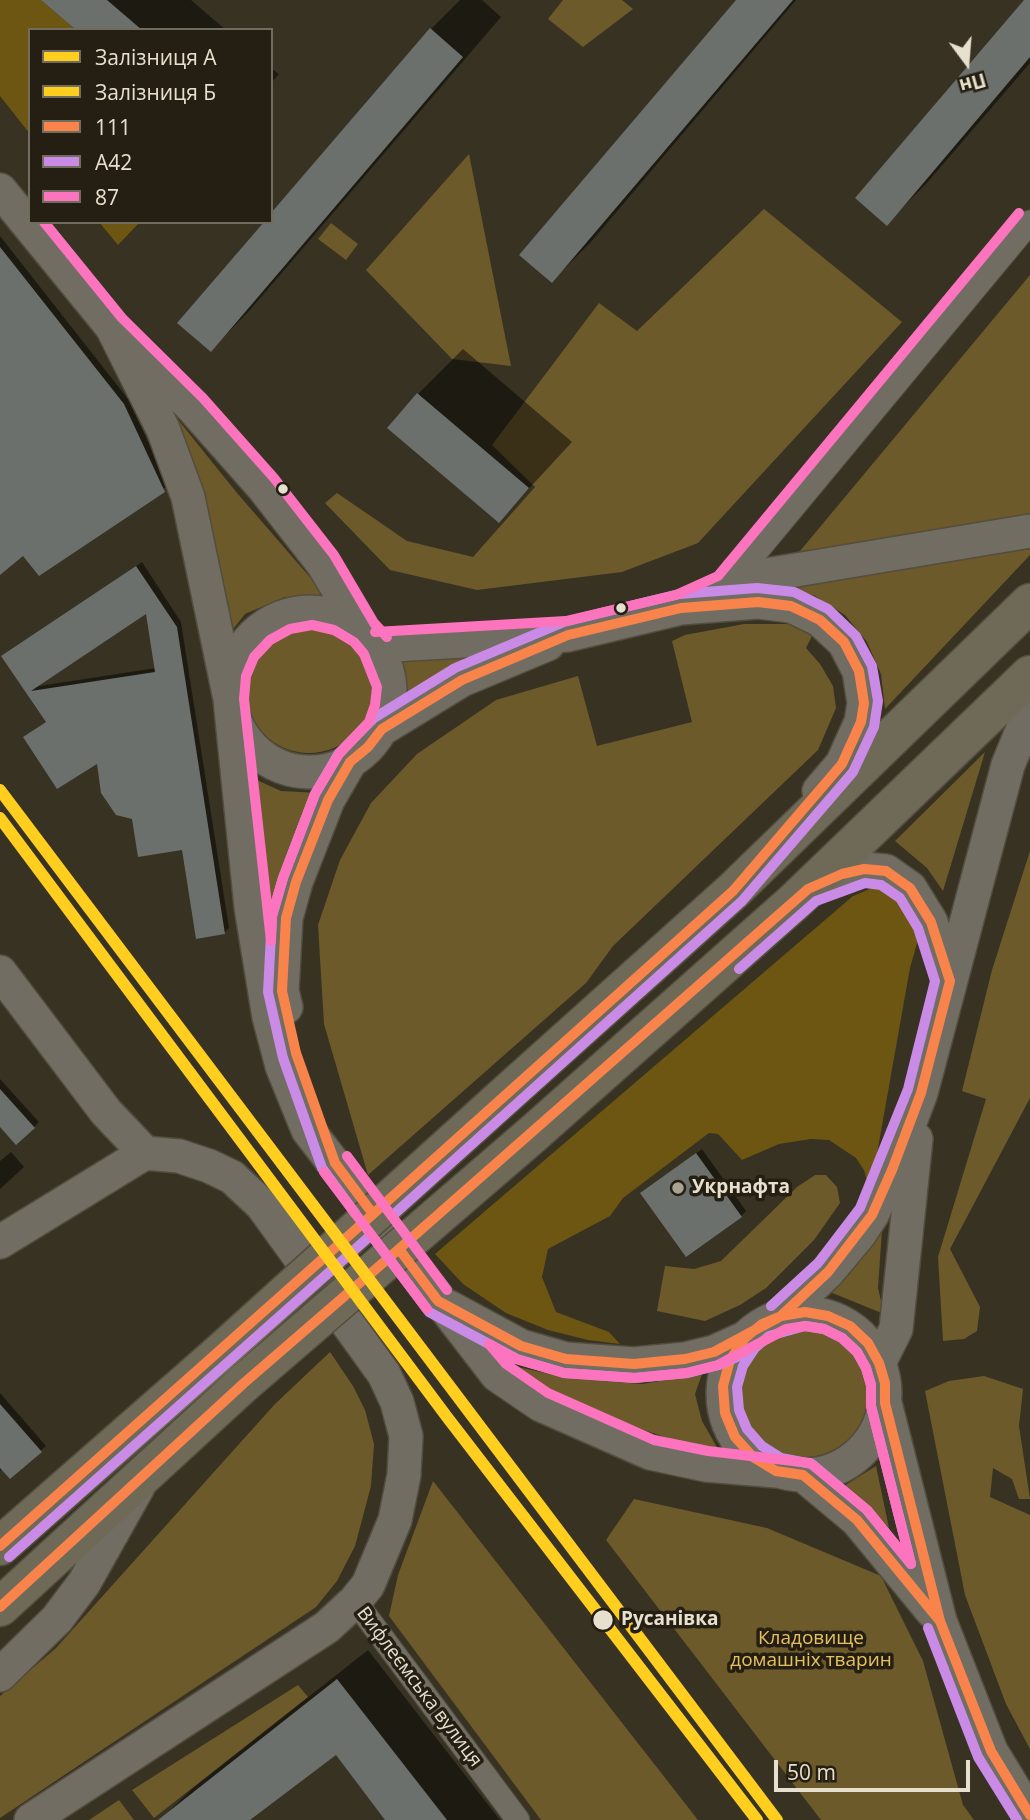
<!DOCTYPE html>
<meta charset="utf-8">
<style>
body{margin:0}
#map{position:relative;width:1030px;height:1820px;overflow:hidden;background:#383222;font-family:"Open Sans",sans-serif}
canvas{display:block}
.legend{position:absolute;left:28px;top:28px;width:245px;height:196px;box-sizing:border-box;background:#241f12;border:2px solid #726c5e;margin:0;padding:9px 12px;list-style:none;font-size:21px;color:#e7e0cf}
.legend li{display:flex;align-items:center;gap:14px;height:35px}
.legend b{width:35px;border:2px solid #726c5e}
.north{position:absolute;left:932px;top:28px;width:70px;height:70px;-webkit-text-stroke:5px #241f12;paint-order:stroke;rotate:164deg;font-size:19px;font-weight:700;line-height:28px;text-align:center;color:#e7e0cf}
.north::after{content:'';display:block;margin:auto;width:24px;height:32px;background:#e7e0cf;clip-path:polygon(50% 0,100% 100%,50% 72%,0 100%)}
.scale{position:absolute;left:774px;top:1760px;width:196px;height:32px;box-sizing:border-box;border:4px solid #e7e0cf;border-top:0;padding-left:9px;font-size:21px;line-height:24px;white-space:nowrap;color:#e7e0cf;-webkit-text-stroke:5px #241f12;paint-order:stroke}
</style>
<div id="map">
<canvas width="1030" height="1820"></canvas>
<ul class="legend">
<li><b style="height:9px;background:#ffce1e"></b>Залізниця A</li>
<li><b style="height:9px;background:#ffce1e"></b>Залізниця Б</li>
<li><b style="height:9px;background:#f8844c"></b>111</li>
<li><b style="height:9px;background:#ca8be6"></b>А42</li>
<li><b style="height:9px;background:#fc73be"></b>87</li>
</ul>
<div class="north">Пн</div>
<div class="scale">50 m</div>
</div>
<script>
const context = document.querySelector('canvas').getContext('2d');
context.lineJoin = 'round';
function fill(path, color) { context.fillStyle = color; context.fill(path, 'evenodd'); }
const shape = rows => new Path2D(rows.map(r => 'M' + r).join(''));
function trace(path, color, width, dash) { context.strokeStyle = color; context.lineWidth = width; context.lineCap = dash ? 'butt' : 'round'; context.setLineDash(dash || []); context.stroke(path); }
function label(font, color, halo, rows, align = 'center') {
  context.font = font + ' "Open Sans",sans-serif'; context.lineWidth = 7; context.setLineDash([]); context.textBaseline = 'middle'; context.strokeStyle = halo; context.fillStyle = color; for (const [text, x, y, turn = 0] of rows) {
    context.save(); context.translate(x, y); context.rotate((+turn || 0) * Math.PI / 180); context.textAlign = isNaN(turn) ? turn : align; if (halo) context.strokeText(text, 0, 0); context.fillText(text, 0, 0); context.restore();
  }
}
fill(shape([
 [563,0,622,0,633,9,583,47,548,19],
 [469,154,511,366,452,359,366,270],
 [764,209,902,322,698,543,622,572,477,590,390,570,325,503,337,493,407,541,473,557,535,487,492,445,599,303,637,331],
 [331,223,358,244,346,260,318,239],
 [1030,275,1030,516,795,557],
 [159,396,237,493,328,598,285,597,245,614,226,638],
 [1030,549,1030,555,885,709,881,674,867,642,845,615,815,596,782,585],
 [744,624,789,624,814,632,806,648,820,664,833,686,836,708,818,750,613,946,586,983,368,1175,324,1024,318,925,340,860,371,803,417,754,496,700,578,676,597,746,692,722,672,641,685,635],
 '246 690a63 63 0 1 1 126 0a63 63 0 1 1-126 0Z',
 [395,650,491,653,407,696,405,669],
 [985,752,943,891,927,868,895,841],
 [248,776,281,791,320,793,291,846,268,926],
 [1030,851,1030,1098,950,1249,980,1307,977,1331,964,1339,943,1341,938,1257,986,1099,962,1091,992,970],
 [815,1175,826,1175,837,1187,840,1203,814,1240,766,1288,740,1305,705,1321,657,1311,665,1266,694,1269,721,1261,797,1187],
 [882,1230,878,1288,884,1314,830,1292,855,1266],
 '740 1393a64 64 0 1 1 128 0a64 64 0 1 1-128 0Z',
 [330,1352,353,1386,365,1410,374,1444,371,1486,355,1546,337,1581,316,1607,0,1818,0,1696,56,1648,275,1404],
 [518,1367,567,1378,642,1384,702,1374,695,1394,702,1421,718,1449,679,1442,603,1416,552,1391],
 [984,1376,1023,1389,1019,1426,1030,1499,1019,1499,1012,1479,993,1468,990,1497,1030,1515,1030,1749,1006,1704,965,1595,925,1391,949,1381],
 [876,1466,889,1528,844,1486],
 [433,1481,698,1820,541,1820,389,1616,398,1575],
 [634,1499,767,1528,881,1576,923,1661,963,1805,974,1820,821,1820,606,1540],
 [298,1685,308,1697,154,1818,132,1790],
 [119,1800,134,1820,89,1820]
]), '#6d5a2b');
fill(shape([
 [0,0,41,0,76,30,30,30,30,134,0,96],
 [99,222,140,222,118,245],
 [877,886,897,889,911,907,918,940,910,968,870,1193,864,1170,856,1158,829,1140,811,1139,779,1144,742,1160,718,1134,709,1133,623,1198,610,1216,548,1249,542,1277,556,1312,609,1332,620,1344,588,1340,548,1330,506,1313,463,1284,435,1254,853,896]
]), '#6d5512');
fill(shape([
 [44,0,191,0,226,30,79,30],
 [460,0,482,0,501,17,250,310,211,350,271,222,271,216,431,29],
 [739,0,796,0,591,242,552,281],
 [1028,0,1030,63,926,184,887,223],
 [271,68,279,74,271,83],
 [0,236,128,399,169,486,24,554,0,572],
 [463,349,572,442,499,521,418,394],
 [142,562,181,622,229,928,224,933,184,848,134,818,98,761,25,737,47,721,4,656],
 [147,611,156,668,33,687],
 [0,1079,39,1122,34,1127,0,1125],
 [702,1149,746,1211,741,1216,648,1189],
 [11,1152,24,1167,0,1189,0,1161],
 [0,1393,46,1446,11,1477,3,1468,0,1471],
 [368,1650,500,1820,388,1820,336,1753,247,1820,161,1819,192,1789]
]), '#0007');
fill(shape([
 [41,0,107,0,142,30,76,30],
 [736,0,793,0,552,283,519,255],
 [1024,0,1030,0,1030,57,887,226,855,198],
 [430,28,463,57,211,352,177,323,264,222,271,222,271,213],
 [0,247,124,404,165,492,39,576,23,556,0,575],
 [417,393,529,488,499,523,387,428],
 [136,566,177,627,225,934,196,939,182,850,138,857,132,819,116,815,101,793,97,764,57,789,23,737,46,722,1,656],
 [146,614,155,672,31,691],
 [0,1089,35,1128,16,1145,0,1127],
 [696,1153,742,1217,686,1257,640,1193],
 [0,1404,42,1452,10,1479,0,1468],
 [337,1679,447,1820,385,1820,336,1755,250,1820,158,1820]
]), '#6b706c');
const street = shape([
 [728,586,1030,222],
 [355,1601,518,1820]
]);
const secondary = shape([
 [0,190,112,327,193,408,263,487,323,564,363,631],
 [112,327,163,429,188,497,230,699,251,907,269,1017,282,1066,308,1130,497,1375,541,1405,650,1453,706,1465,776,1471],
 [704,597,754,577,1030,531],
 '230 692a80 80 0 1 1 160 0a80 80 0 1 1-160 0Z',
 [376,646,568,635,681,608,758,602,791,606,820,620,844,642,859,671,864,703,861,722,842,764,819,791],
 [382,729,462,680,548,644],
 [810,888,842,874,864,869,886,871,910,888,931,922,950,981],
 [0,972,106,1112,145,1153,179,1156,209,1166,232,1177,262,1205,384,1374,397,1402,406,1436,404,1475,395,1520,368,1585,355,1601,327,1627,31,1820],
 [286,1007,282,991,286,918,296,882,328,800,350,762],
 [0,1242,145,1153],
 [449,1307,521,1346,566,1359,634,1364,685,1359,714,1352,745,1338],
 '723 1394a81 81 0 1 1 162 0a81 81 0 1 1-162 0Z',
 [781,1316,828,1272,859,1235,872,1215,892,1170,921,1093,1008,765,1030,711],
 [879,1363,896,1329,916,1139],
 [885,1403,940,1621,991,1751,1030,1815],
 [803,1475,857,1520,932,1611],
 [0,1675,57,1619,84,1583,138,1487]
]);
const highway = shape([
 [501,1099,733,891,1030,603],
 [534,1133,794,902,1030,675],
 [0,1546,218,1355],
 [0,1607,244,1383]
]);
trace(street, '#534d3f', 25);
trace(secondary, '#534d3f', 36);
trace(highway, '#534d3f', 41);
trace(street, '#726d62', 23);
trace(secondary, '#726d62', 33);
trace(highway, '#6f6958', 38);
const highwayBridge = shape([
 [218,1355,501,1099],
 [244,1383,534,1133]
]);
trace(highwayBridge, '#534d3f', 41, []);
trace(highwayBridge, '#6f6958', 38);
trace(shape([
 [758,602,791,606,820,620,844,642,859,671,864,703,861,722,842,764,733,891,373,1214,335,1163,296,1053,282,991,286,918,296,882,328,800,350,762,368,747,382,729,462,680,568,635,681,608,758,602],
 [864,869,886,871,910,888,931,922,950,981,921,1093,892,1170,872,1215,828,1272,781,1316,714,1352,685,1359,634,1364,566,1359,521,1346,438,1301,399,1249,808,889,842,874,864,869],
 [805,1312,828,1316,850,1326,868,1343,879,1363,885,1383,885,1403,940,1621,857,1520,803,1475,776,1471,753,1457,735,1437,725,1413,723,1386,730,1360,745,1338,762,1324,781,1316,805,1312],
 [0,1546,373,1214],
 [0,1607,244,1383,399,1249],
 [940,1621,991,1751],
 [940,1621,991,1751],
 [991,1751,1030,1815,1021,1801,991,1751]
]), '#f8844c', 10);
trace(shape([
 [739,969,816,901,865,883,881,885,900,898,918,928,935,981,908,1089,860,1208,818,1263,771,1306],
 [355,1213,322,1168,283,1058,268,992,272,916,283,878,315,794,339,753,374,718,455,668,564,622,679,594,757,588,794,592,828,609,856,636,872,666,878,701,874,727,853,772,742,901,392,1216],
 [805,1326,824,1329,842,1338,857,1352,866,1368,871,1385,871,1406,911,1564,867,1510,812,1464,781,1458,762,1446,747,1429,739,1410,737,1387,743,1366,755,1348,769,1336,805,1326],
 [9,1557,371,1235,429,1312,517,1359,564,1373,634,1378,688,1373,719,1365,751,1351],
 [928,1628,978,1757,1017,1820]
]), '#ca8be6', 10);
trace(shape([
 [44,222,122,318,203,398,274,478,334,555,374,623,387,637],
 [312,625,334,630,354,642,364,654,377,687,375,705,369,722,339,754,315,794,283,878,272,916,271,941,244,699,246,676,254,657,270,640,290,629,312,625],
 [375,632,566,621,676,595,718,576,1019,213],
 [347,1156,447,1290],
 [324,1172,427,1309],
 [805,1326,824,1329,842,1338,857,1352,866,1368,871,1385,871,1406,911,1564,867,1510,810,1463,708,1451,654,1440,548,1393,506,1364,489,1344,516,1359,564,1373,635,1378,686,1373,718,1365,786,1329,805,1326]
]), '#fc73be', 10);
trace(shape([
 [0,790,777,1820]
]), '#ffce1e', 12);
trace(shape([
 [0,818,447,1417,757,1820]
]), '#ffce1e', 12);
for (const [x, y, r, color] of [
 [283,489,6,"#e7e0cf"],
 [621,608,6,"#e7e0cf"],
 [678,1188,7,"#aaa392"],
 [603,1620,11,"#e7e0cf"]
]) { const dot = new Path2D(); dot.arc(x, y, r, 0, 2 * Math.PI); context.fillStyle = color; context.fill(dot); trace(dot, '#241f12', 2.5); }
label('bold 19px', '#e7e0cf', '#241f12', [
 ["Укрнафта",692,1188]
], 'left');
label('bold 19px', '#e7e0cf', '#241f12', [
 ["Русанівка",621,1620]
], 'left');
label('19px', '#e7c160', '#241f12', [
 ["Кладовище",811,1639],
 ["домашніх тварин",811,1661]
]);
label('19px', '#e7e0cf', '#241f12', [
 ["Вифлеємська вулиця",419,1687,53]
]);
</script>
